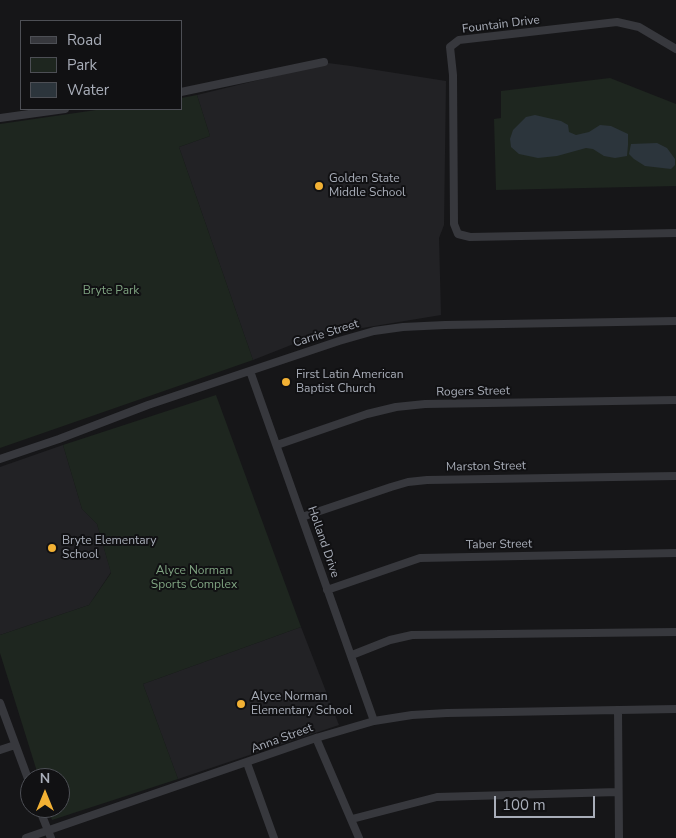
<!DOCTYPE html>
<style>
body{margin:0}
#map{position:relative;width:676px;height:838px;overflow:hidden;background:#161618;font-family:"Nunito Sans",sans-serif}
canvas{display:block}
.legend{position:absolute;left:20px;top:20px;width:162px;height:90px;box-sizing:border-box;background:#111113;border:1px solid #4d4f55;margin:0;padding:6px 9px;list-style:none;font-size:15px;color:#a8adb8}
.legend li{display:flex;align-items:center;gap:10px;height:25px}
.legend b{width:25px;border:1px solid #4d4f55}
.north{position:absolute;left:20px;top:768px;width:50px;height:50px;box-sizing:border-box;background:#111113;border:1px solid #4d4f55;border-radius:50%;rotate:0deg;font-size:14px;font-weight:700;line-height:20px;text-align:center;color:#a8adb8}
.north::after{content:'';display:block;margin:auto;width:18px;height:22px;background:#f2b134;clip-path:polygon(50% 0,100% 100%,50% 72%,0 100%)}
.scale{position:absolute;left:494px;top:796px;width:101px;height:22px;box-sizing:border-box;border:2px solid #a8adb8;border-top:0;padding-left:6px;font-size:15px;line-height:18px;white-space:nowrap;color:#a8adb8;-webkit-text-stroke:4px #111113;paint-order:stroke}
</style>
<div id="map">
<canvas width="676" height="838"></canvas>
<ul class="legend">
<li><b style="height:6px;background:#37383d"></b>Road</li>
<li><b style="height:14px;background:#1e261f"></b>Park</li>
<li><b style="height:14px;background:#2c353c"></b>Water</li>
</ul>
<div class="north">N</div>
<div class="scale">100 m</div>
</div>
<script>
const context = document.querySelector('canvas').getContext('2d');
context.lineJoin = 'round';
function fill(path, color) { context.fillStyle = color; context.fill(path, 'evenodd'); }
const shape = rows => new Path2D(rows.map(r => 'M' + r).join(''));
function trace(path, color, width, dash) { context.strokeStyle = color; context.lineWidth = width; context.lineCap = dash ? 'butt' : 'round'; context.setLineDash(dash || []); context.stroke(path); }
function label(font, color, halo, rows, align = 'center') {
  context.font = font + ' "Nunito Sans",sans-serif'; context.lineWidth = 4; context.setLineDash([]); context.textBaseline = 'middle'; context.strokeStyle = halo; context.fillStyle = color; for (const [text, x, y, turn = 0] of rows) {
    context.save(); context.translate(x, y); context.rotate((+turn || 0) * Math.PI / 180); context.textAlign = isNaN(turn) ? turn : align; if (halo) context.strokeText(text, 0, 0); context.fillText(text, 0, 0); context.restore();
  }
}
fill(shape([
 [328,63,351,66,446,81,444,225,439,238,441,315,314,336,253,360,179,147,210,136,197,95],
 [63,445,82,509,97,524,111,572,89,605,0,635,0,467],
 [301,627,339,725,178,779,143,684]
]), '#222225');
fill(shape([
 [610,78,676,104,676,186,496,190,494,119,501,118,501,91],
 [197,95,210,136,179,147,253,360,0,448,0,124,103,109,181,109,181,98],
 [216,395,301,627,143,684,178,779,52,820,48,808,60,808,60,778,39,778,0,653,0,635,89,605,111,573,97,524,82,509,63,445]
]), '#1e261f');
fill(shape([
 [535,115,561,121,568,125,569,132,576,135,589,132,600,125,611,126,628,134,628,145,627,156,615,158,604,156,593,149,586,148,557,156,538,158,519,154,511,147,510,139,513,130,526,117],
 [657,143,667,148,675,159,675,165,671,169,645,166,634,159,629,154,631,144]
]), '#2c353c');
trace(shape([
 [676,49,639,27,617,22,459,40,450,47,453,75,454,224,458,234,470,237,676,233],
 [181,92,324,62],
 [0,118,65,109],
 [250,371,374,721],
 [277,445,367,414,396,407,425,404,676,400],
 [0,459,59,439,148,405,339,341,374,331,403,327,445,325,676,321],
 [302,517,391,487,408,482,427,480,676,476],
 [327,590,420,558,676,553],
 [352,655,390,640,412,635,676,632],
 [0,703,30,784],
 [618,710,619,838],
 [316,738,359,838],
 [0,750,15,745],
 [247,763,274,838],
 [39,808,51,838],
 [352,819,437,797,618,792],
 [26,838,316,738,374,721,412,715,447,713,676,709]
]), '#37383d', 8);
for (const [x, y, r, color] of [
 [319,186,5,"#f2b134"],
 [286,382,5,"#f2b134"],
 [52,548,5,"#f2b134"],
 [241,704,5,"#f2b134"]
]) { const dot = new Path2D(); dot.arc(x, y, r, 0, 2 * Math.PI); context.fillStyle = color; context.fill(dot); trace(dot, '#111113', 2); }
label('12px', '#a8adb8', '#111113', [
 ["Fountain Drive",501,25,-7],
 ["Carrie Street",326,334,-17],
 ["Rogers Street",473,392,-1],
 ["Marston Street",486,467,-1],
 ["Holland Drive",323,542,71],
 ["Taber Street",499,545,-1],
 ["Anna Street",282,739,-20]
]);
label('12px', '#a8adb8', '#111113', [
 ["Golden State",329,179],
 ["Middle School",329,193],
 ["First Latin American",296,375],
 ["Baptist Church",296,389],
 ["Bryte Elementary",62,541],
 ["School",62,555],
 ["Alyce Norman",251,697],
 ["Elementary School",251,711]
], 'left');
label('12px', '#7fa381', '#111113', [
 ["Bryte Park",111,291],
 ["Alyce Norman",194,571],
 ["Sports Complex",194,585]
]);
</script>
